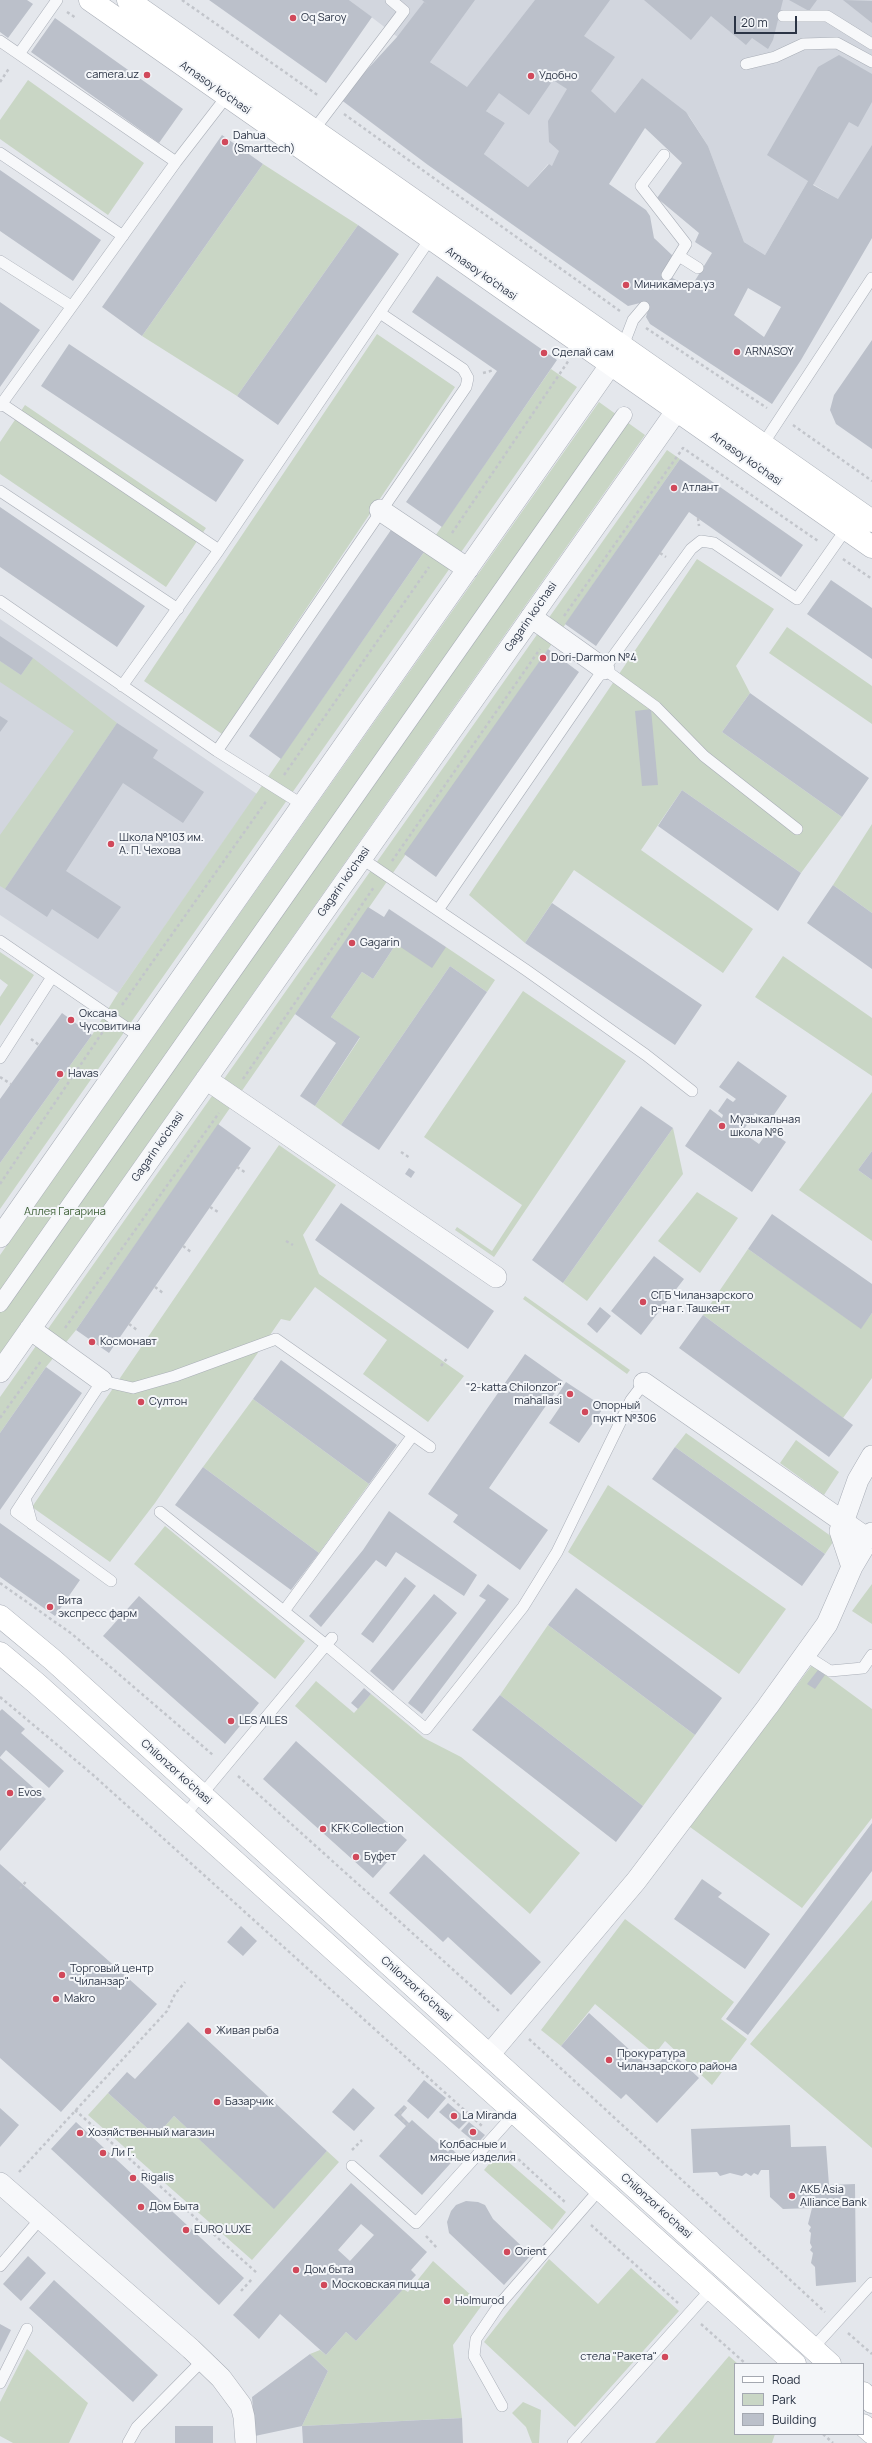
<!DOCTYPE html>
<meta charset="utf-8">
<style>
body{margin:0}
#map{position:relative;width:872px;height:2443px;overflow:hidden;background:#e4e7ec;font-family:Manrope,sans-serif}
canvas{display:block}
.legend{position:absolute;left:734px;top:2363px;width:130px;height:72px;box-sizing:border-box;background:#f4f6f9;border:1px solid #a4a8b1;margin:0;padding:5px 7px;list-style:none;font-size:12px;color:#2b3445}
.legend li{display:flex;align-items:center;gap:8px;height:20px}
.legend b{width:20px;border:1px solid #a4a8b1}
.scale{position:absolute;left:734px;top:16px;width:63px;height:18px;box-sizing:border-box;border:2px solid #2b3445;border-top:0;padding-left:5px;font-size:12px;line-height:14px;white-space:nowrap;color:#2b3445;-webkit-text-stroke:3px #f4f6f9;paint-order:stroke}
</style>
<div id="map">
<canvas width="872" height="2443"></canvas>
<ul class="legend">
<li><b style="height:5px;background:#fff"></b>Road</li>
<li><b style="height:11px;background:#c9d6c5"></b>Park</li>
<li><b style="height:11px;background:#bbc0ca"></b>Building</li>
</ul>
<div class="scale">20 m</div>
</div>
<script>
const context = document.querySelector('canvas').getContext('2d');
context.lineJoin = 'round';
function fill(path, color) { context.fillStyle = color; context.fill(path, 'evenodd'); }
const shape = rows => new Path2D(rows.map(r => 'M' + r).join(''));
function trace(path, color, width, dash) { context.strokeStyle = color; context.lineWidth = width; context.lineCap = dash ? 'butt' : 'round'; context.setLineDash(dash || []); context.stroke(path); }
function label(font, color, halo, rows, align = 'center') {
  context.font = font + ' Manrope,sans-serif'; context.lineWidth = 4; context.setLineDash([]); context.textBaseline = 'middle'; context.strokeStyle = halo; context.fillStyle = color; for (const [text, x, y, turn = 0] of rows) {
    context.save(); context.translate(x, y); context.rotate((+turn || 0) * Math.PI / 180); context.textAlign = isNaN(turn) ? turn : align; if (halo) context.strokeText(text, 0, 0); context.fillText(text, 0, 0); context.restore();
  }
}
fill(shape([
 [349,0,872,0,872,220,808,181,765,255,744,242,708,146,689,116,642,78,615,113,561,171,548,164,528,187,484,154,505,123,475,104,437,67],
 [0,619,257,794,118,993,0,915]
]), '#d2d6de');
fill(shape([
 [28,80,144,163,108,215,0,139,0,120],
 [263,164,358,225,237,396,142,336],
 [377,334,455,387,222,734,144,681],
 [551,369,577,387,0,1209,0,1163,92,1035,118,993],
 [599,402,645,435,0,1354,0,1255],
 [25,405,206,528,166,587,0,474,0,442],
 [667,450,680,459,76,1330,46,1367,0,1433,0,1397],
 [697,559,774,609,736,666,750,693,722,732,842,817,801,873,682,790,641,850,753,929,723,973,574,870,525,943,469,895],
 [787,627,872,686,872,724,769,653],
 [33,658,117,723,5,889,0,886,0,835,74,731,0,682,0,661,21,675],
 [872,824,872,913,833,885],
 [396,944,446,947,495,980,487,992,450,966,341,1125,315,1106,360,1038,331,1017,362,972,373,979],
 [0,952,34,975,0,1026,0,997,8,985,0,979],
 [783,956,872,1018,872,1076,755,997],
 [523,991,626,1061,494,1257,455,1230,457,1227,492,1251,522,1205,424,1137],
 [872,1092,872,1151,858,1170,872,1180,872,1241,799,1190],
 [673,1128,683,1174,587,1301,563,1283],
 [279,1145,336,1185,303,1235,319,1274,464,1376,428,1422,363,1374,387,1340,315,1287,290,1321,281,1319,155,1503,110,1562,32,1507],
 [697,1192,738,1218,700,1273,658,1241],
 [748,1249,861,1328,872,1313,872,1378,843,1418,703,1315],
 [525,1296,630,1370,627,1374,523,1299],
 [253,1399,369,1484,319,1553,203,1467],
 [686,1433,835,1539,825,1554,675,1447],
 [796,1440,839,1472,824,1495,780,1463],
 [608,1485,786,1609,739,1674,568,1552],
 [165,1526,305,1641,275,1679,134,1564],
 [872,1584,872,1624,852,1611],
 [548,1625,695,1735,643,1806,500,1695],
 [812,1665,872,1709,872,1818,802,1908,690,1827],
 [316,1681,354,1713,371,1694,424,1738,461,1757,580,1853,530,1914,295,1706],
 [872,1900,872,2148,750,2044],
 [625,1919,734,2002,721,2019,747,2039,712,2085,665,2041,655,2054,595,2004,561,2046,541,2030],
 [108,2093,156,2136,174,2116,274,2208,327,2151,339,2162,252,2260,88,2115],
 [498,2153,566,2212,552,2230,484,2170],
 [549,2259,598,2304,631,2268,679,2311,575,2427,484,2342],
 [433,2261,482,2305,453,2345,462,2418,302,2426,328,2371,310,2354,320,2350,326,2355,346,2332,356,2341,403,2289,408,2292],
 [27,2349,88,2403,69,2443,13,2443,0,2436,0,2402],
 [729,2356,738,2364,735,2364,735,2434,775,2434,772,2443,655,2443],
 [523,2402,541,2410,539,2443,532,2443,526,2427,512,2413]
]), '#c9d6c5');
fill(shape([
 [0,0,27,0,33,4,8,38,0,32],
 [209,0,349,0,372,17,326,83],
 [422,0,475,0,430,62,467,87,535,0,610,0,584,36,615,57,591,91,615,113,642,78,686,112,708,146,744,242,765,255,808,181,767,155,818,67,839,55,872,74,872,102,858,127,849,122,813,185,838,199,872,145,872,238,801,360,772,404,650,324,646,317,648,310,640,303,628,306,428,165,340,99,397,37,424,2,428,5],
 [553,80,567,89,548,121,549,142,559,151,552,166,549,164,528,187,484,154,505,123,486,111,499,93,529,115],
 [645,128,682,163,657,198,699,233,695,242,712,253,691,287,662,273,673,256,654,238,650,216,646,210,609,184],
 [748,288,781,307,764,337,734,315],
 [644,0,783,0,773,40,768,49,752,38,746,45,711,16,691,40],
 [789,0,817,0,809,11],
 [843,0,872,1,872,23],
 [55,18,183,109,159,143,31,52],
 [222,135,263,164,142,336,102,307],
 [0,170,101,240,73,281,0,231],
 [358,225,399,254,278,425,237,396],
 [437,276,557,360,442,527,406,502,497,371,412,312],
 [0,302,40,330,0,387],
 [872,340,872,449,836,424,830,410,834,395],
 [69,344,244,460,216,502,41,386],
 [680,459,803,545,781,577,689,512,596,646,565,624],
 [0,507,145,606,117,647,0,567],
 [391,530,424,552,281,759,249,736],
 [831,580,872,608,872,659,807,614],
 [0,636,33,658,21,675,0,661],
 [548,649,579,672,436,877,404,854],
 [750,693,869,778,842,817,722,732],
 [651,709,658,785,642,786,635,711],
 [0,716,8,721,0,732],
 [117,723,158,750,153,758,204,792,183,823,123,783,66,871,121,907,98,939,52,909,47,917,5,889],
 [682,790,801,873,778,911,658,826],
 [833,885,872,913,872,969,807,923],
 [552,903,702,1005,675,1045,525,943],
 [368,907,384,917,389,909,446,947,432,968,396,944,373,979,362,972,331,1017,360,1037,315,1106,300,1096,336,1043,295,1014],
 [450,966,487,992,379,1150,341,1125],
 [62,1013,92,1035,0,1163,0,1099],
 [738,1061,787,1096,769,1122,755,1113,742,1132,759,1144,769,1130,786,1142,752,1192,685,1146,710,1109,722,1118,723,1115,718,1111,727,1098,733,1102,736,1099,719,1087],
 [641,1106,673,1128,563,1283,532,1260],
 [218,1124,251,1148,109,1353,76,1330],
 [872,1151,872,1180,858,1170],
 [409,1168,415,1172,411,1178,405,1174],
 [341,1203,494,1311,468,1349,315,1240],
 [772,1214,872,1284,872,1313,861,1329,748,1249],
 [654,1256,684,1279,641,1335,611,1311],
 [600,1307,611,1316,597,1333,587,1324],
 [703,1315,853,1425,829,1457,679,1348],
 [525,1354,563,1381,489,1488,548,1530,520,1570,453,1522,458,1515,428,1494],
 [281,1360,397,1445,369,1484,253,1399],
 [46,1367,82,1393,0,1510,0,1433],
 [566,1382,604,1407,579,1443,549,1423,562,1404,555,1399],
 [675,1447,825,1554,802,1586,652,1479],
 [203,1467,319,1553,291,1590,175,1505],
 [389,1511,477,1575,464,1596,396,1552,386,1567,376,1560,321,1627,309,1616,363,1550],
 [0,1523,80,1580,55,1616,0,1577],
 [405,1577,416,1586,373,1643,361,1634],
 [488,1584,509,1599,422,1714,408,1703,486,1600,479,1596],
 [576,1588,722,1698,695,1735,548,1625],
 [434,1594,457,1613,393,1691,370,1671],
 [139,1596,259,1703,225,1744,103,1636],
 [818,1670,825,1675,815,1689,807,1684],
 [364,1688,371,1694,358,1709,351,1703],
 [500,1695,643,1806,616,1842,472,1730],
 [2,1709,25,1729,21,1733,64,1771,49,1788,6,1750,0,1757,0,1711],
 [296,1741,407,1840,373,1878,263,1779],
 [0,1758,46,1799,0,1851],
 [872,1823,872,1871,748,2035,726,2019],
 [424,1854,541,1962,511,1995,448,1937,443,1942,389,1893],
 [0,1864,157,2004,61,2112,0,2058],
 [702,1879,722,1893,718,1897,770,1934,745,1969,674,1919],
 [241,1926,257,1941,243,1956,227,1942],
 [589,2013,652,2070,670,2051,699,2078,657,2123,626,2094,621,2099,561,2046],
 [188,2022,327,2151,274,2209,174,2116,156,2136,108,2093,127,2072,135,2079],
 [424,2080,446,2098,428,2119,407,2101],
 [353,2088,375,2108,354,2131,332,2112],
 [448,2103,468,2120,459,2129,439,2112],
 [404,2105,407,2108,401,2115,409,2123,412,2120,448,2152,451,2148,458,2155,422,2195,379,2156,406,2126,394,2115],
 [0,2108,19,2125,0,2147],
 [76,2122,244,2278,219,2305,51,2149],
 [469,2122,485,2135,477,2144,461,2131],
 [790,2125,791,2147,826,2146,829,2185,855,2184,856,2282,816,2286,815,2267,811,2263,813,2253,810,2250,812,2247,810,2243,811,2233,809,2231,811,2227,808,2224,812,2208,783,2209,770,2197,769,2170,761,2170,758,2175,754,2173,751,2176,746,2173,742,2176,730,2173,720,2176,717,2172,693,2173,691,2129],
 [351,2183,427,2252,411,2270,416,2275,356,2341,346,2332,326,2355,280,2314,259,2339,233,2315],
 [361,2224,374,2235,350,2261,338,2250],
 [466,2201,478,2202,485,2205,493,2219,531,2255,504,2285,449,2233,447,2222,451,2211,456,2205],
 [28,2256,46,2273,21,2301,3,2284],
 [54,2280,158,2375,133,2402,29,2308],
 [0,2324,11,2330,0,2352],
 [310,2354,328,2371,302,2426,462,2418,463,2443,303,2443,302,2426,255,2436,252,2397],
 [175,2426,213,2426,213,2443,175,2443]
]), '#bbc0ca');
const service = shape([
 [783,16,827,16,872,44],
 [0,41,176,162],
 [19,54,57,0],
 [746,64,775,57,803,44,837,43,872,62],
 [313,131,404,11,391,0],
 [0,153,123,236],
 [664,155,641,186,686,244,667,275],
 [679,256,698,268],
 [0,261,71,306],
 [623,346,633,320,644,307],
 [2,404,219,550],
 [0,406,176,162,227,96],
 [763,444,872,278],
 [0,491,178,609],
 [0,601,217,751,303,805],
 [604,669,656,707,704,756,797,829],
 [122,686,219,550,432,236],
 [217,751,466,387,468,378,463,369,380,313],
 [361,858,526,970,646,1055,692,1091],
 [438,910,596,680,691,549,701,541,714,543,797,599,846,529],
 [0,941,140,1037],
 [0,1058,52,977],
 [25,1498,32,1524],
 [160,1512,326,1645,332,1638],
 [111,1581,16,1512,102,1381,133,1388,175,1376,276,1339,430,1447],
 [284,1611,413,1435],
 [805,1655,830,1671,863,1668,872,1655],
 [184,1816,326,1645,426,1729,523,1607,557,1552,631,1400,644,1383],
 [352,2166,416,2223,515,2113],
 [0,2266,41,2218],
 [813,2348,872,2283],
 [0,2383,27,2329],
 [502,2406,474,2356,476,2339,499,2305,600,2189],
 [128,2443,137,2427,203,2360],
 [573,2443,711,2289]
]);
const pedestrian = shape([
 [0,1304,624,415]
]);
const minor = shape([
 [380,510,468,569],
 [531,617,604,669],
 [206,1079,496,1277],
 [0,1237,611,364],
 [30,1329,102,1381],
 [0,1372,677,410],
 [644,1383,868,1539],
 [852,1567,840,1531,858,1480,872,1456],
 [489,2055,636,1881,768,1706,827,1624,852,1567,872,1533],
 [0,2183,191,2349,221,2378,241,2405,244,2417,246,2443]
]);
const secondary = shape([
 [90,0,872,547],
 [128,0,872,521],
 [0,1616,53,1660,830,2364],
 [0,1653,36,1683,795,2364],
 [863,2393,872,2402],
 [863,2425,872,2433]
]);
trace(service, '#a9aeb7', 12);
trace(pedestrian, '#a9aeb7', 17);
trace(minor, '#a9aeb7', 22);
trace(secondary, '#a9aeb7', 23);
trace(shape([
 [182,0,319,96],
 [67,12,76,18],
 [0,82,10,67],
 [344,114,620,311],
 [646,328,767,408],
 [483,373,494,370],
 [793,425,872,481],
 [698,518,699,526],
 [452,533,569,360],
 [660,553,666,557],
 [843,559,872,579],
 [564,616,683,448,818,541],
 [284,775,429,567],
 [392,861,540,649],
 [122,1005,267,800],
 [31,1039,39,1045],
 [0,1077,11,1084],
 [243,1079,374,887],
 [401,1152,410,1158],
 [237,1167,246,1173],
 [0,1184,104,1030],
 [210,1207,218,1212],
 [286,1241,293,1245],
 [183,1246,191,1252],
 [155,1287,163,1293],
 [129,1324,137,1330],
 [65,1328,219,1113],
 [441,1366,448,1357],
 [0,1418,41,1361],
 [0,1583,72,1634,213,1755],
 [0,1697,92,1774,482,2126],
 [238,1776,499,2011],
 [20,1889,27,1880],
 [529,2039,825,2312],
 [406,2107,398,2115,408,2125],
 [75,2110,257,2273],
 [505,2147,566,2203],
 [352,2150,362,2140],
 [19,2172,167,2011,175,1994,185,1982],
 [591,2225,678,2303],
 [426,2236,437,2248],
 [241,2291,252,2279],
 [701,2324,746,2364],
 [848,2333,872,2354],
 [823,2434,833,2443]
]), '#c2c5cb', 2.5, [3, 3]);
trace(service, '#f7f8fa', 11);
trace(pedestrian, '#f7f8fa', 16);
trace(minor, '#f7f8fa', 21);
trace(secondary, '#fff', 22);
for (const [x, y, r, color] of [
 [293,18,4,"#d1495b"],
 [147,75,4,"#d1495b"],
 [531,76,4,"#d1495b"],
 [225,142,4,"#d1495b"],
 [626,285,4,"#d1495b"],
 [737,352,4,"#d1495b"],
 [544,353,4,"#d1495b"],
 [674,488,4,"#d1495b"],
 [543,658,4,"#d1495b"],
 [111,844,4,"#d1495b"],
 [352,943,4,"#d1495b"],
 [71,1020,4,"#d1495b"],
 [60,1074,4,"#d1495b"],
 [722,1126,4,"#d1495b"],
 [643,1302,4,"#d1495b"],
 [92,1342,4,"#d1495b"],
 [570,1394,4,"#d1495b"],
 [141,1402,4,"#d1495b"],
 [585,1412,4,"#d1495b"],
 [50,1607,4,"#d1495b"],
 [231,1721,4,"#d1495b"],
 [10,1793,4,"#d1495b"],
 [323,1829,4,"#d1495b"],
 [356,1857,4,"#d1495b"],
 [62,1975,4,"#d1495b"],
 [56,1999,4,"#d1495b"],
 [208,2031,4,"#d1495b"],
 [609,2060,4,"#d1495b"],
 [217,2102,4,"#d1495b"],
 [454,2116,4,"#d1495b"],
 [473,2132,4,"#d1495b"],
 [80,2133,4,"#d1495b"],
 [103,2153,4,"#d1495b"],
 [133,2178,4,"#d1495b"],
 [792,2196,4,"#d1495b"],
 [141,2207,4,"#d1495b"],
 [186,2230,4,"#d1495b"],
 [507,2252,4,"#d1495b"],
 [296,2270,4,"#d1495b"],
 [324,2285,4,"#d1495b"],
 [447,2301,4,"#d1495b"],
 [665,2357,4,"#d1495b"]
]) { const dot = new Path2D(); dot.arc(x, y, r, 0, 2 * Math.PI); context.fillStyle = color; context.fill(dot); trace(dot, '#f4f6f9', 1.5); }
label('11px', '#2b3445', '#f4f6f9', [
 ["Oq Saroy",301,18],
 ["camera.uz",139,75,"right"],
 ["Удобно",539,76],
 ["Dahua",233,136],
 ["(Smarttech)",233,149],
 ["Миникамера.уз",634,285],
 ["ARNASOY",745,352],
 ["Сделай сам",552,353],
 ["Атлант",682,488],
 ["Dori-Darmon №4",551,658],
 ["Школа №103 им.",119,838],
 ["А. П. Чехова",119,851],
 ["Gagarin",360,943],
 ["Оксана",79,1014],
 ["Чусовитина",79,1027],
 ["Havas",68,1074],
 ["Mузыкальная",730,1120],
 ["школа №6",730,1133],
 ["СГБ Чиланзарского",651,1296],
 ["р-на г. Ташкент",651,1309],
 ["Космонавт",100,1342],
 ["\"2-katta Chilonzor\"",562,1388,"right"],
 ["mahallasi",562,1401,"right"],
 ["Султон",149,1402],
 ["Опорный",593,1406],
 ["пункт №306",593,1419],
 ["Вита",58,1601],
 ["экспресс фарм",58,1614],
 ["LES AILES",239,1721],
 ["Evos",18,1793],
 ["KFK Collection",331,1829],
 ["Буфет",364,1857],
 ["Торговый центр",70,1969],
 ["\"Чиланзар\"",70,1982],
 ["Makro",64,1999],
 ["Живая рыба",216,2031],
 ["Прокуратура",617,2054],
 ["Чиланзарского района",617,2067],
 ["Базарчик",225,2102],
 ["La Miranda",462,2116],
 ["Хозяйственный магазин",88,2133],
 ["Колбасные и",473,2145,"center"],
 ["мясные изделия",473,2158,"center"],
 ["Ли Г.",111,2153],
 ["Rigalis",141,2178],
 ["АКБ Asia",800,2190],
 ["Alliance Bank",800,2203],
 ["Дом Быта",149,2207],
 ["EURO LUXE",194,2230],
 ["Orient",515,2252],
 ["Дом быта",304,2270],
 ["Московская пицца",332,2285],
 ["Holmurod",455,2301],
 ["стела \"Ракета\"",657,2357,"right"]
], 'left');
label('11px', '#2b3445', '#f4f6f9', [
 ["Arnasoy ko'chasi",215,88,35],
 ["Arnasoy ko'chasi",481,274,35],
 ["Arnasoy ko'chasi",746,459,35],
 ["Gagarin ko'chasi",531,617,-55],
 ["Gagarin ko'chasi",344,882,-55],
 ["Gagarin ko'chasi",158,1147,-55],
 ["Chilonzor ko'chasi",176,1772,42],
 ["Chilonzor ko'chasi",416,1989,42],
 ["Chilonzor ko'chasi",656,2206,42]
]);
label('11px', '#3f6138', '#f4f6f9', [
 ["Аллея Гагарина",65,1212]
]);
</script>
